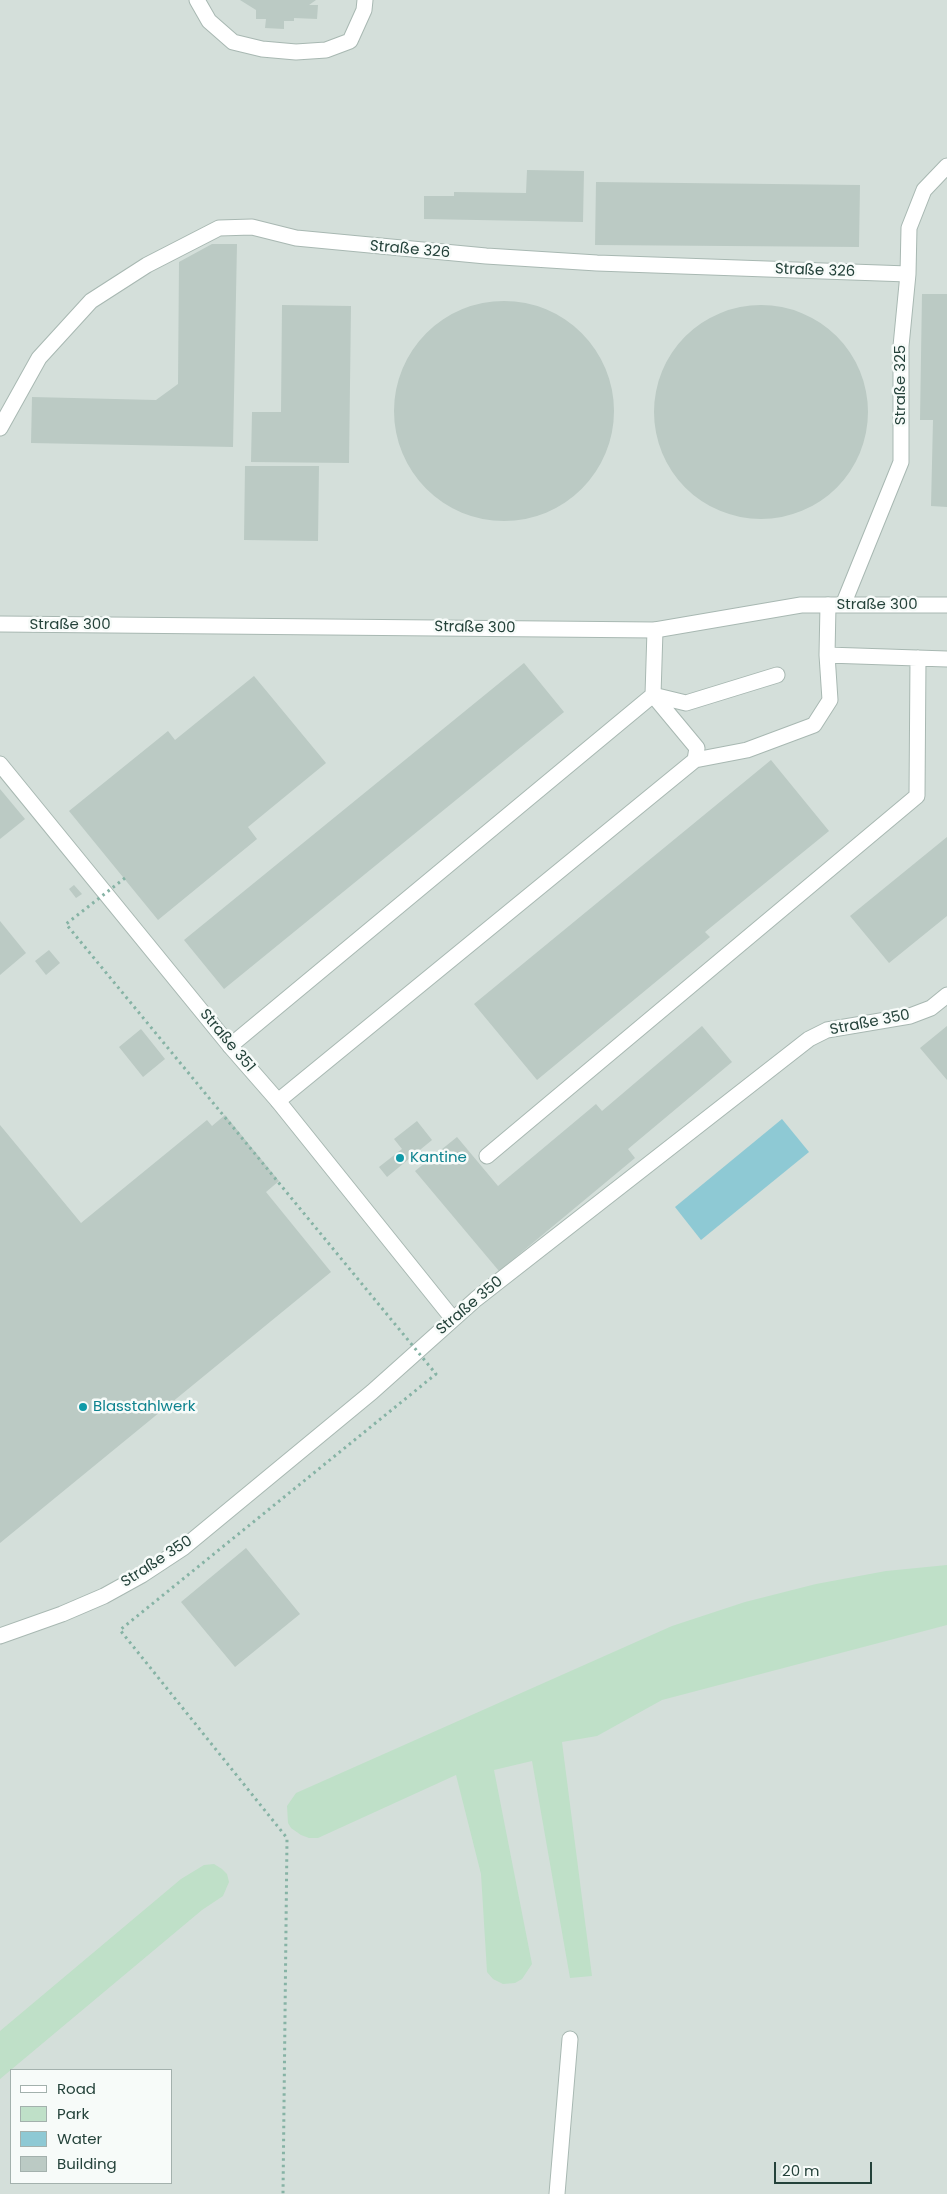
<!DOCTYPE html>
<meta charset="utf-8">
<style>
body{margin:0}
#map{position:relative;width:947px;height:2194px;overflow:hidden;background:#e6efeb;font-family:Poppins,sans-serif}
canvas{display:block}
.legend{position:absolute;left:10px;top:2069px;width:162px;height:115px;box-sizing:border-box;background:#f7fbf9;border:1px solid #a3b1ad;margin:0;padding:6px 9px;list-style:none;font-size:15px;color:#24423a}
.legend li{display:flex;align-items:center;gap:10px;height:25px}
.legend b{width:25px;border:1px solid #a3b1ad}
.scale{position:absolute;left:774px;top:2162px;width:98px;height:22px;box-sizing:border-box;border:2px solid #24423a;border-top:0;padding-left:6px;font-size:15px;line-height:18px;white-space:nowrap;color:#24423a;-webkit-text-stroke:4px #f7fbf9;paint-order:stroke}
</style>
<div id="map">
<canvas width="947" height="2194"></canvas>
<ul class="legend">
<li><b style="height:6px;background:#fff"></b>Road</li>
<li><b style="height:14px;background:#bfe0c8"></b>Park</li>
<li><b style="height:14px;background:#8ec9d4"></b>Water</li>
<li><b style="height:14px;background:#bbcac4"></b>Building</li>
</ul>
<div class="scale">20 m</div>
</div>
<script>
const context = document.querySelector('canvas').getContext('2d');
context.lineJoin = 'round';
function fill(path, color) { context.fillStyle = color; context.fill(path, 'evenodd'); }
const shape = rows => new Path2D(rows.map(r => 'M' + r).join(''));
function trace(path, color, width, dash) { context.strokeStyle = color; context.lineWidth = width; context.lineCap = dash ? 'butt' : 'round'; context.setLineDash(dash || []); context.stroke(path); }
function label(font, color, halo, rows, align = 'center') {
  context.font = font + ' Poppins,sans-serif'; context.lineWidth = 5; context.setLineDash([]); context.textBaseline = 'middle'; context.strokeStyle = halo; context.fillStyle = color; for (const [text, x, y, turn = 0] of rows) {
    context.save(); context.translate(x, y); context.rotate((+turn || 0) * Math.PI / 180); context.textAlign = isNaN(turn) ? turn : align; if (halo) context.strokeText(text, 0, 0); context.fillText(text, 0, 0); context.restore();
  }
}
fill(shape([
 [0,0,947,0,947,2194,0,2194],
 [11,2070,171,2070,171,2183,11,2183]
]), '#d4dfda');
fill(shape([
 [947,1565,947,1625,662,1700,597,1736,562,1742,592,1976,570,1978,532,1761,494,1770,532,1964,522,1979,515,1983,503,1984,493,1979,487,1972,481,1874,456,1775,318,1838,309,1838,301,1835,291,1828,288,1823,287,1806,296,1793,672,1626,745,1602,816,1584,886,1571],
 [214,1864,222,1869,227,1874,229,1882,223,1896,202,1910,0,2079,0,2031,181,1879,204,1865]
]), '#bfe0c8');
fill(shape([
 [782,1119,809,1152,701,1240,675,1207]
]), '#8ec9d4');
fill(shape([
 [240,0,316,0,309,5,318,5,317,19,294,18,294,21,284,21,284,29,265,28,266,19,256,19,256,10],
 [527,170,584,171,583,222,424,219,424,196,454,196,454,192,526,193],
 [596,182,860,185,859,247,595,245],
 [212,244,237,244,233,447,31,443,32,397,156,400,178,384,179,262],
 [922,294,947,294,947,507,931,506,933,420,920,420],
 '394 411a110 110 0 1 1 220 0a110 110 0 1 1-220 0Z',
 '654 412a107 107 0 1 1 214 0a107 107 0 1 1-214 0Z',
 [282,305,351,306,349,463,251,462,252,412,281,412],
 [245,466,319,466,318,541,244,540],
 [524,663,564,712,224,989,184,940],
 [254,676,326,763,248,827,257,839,158,920,69,811,168,731,175,740],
 [771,760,829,831,705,932,710,937,537,1080,474,1004],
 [0,789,25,819,0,839],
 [947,837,947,916,889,963,850,916],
 [74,885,82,894,76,898,69,889],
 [0,921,26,953,0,975],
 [49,950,60,963,46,975,35,961],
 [702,1026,732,1062,628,1149,635,1158,499,1271,415,1171,457,1137,498,1186,596,1104,602,1111],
 [947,1026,947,1080,920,1048],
 [141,1029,165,1059,143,1077,119,1047],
 [225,1115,279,1181,266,1192,331,1272,0,1543,0,1125,81,1223,207,1120,212,1126],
 [417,1121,432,1140,387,1177,379,1167,402,1149,394,1139],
 [246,1548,300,1614,235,1667,181,1602]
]), '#bbcac4');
const service = shape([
 [828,605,827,655,947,659],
 [653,695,686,703,777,675],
 [695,760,747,750,814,725,830,700,827,655],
 [230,1046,653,695,655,630],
 [278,1101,695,760,697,748,653,695],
 [487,1156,917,796,918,658]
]);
const minor = shape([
 [197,0,209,21,233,42,262,49,296,52,326,50,350,41,364,10,365,0],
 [0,428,39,358,91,301,147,265,219,228,252,227,296,238,486,256,597,263,908,274],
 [843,605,901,462,901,346,908,274,909,228,924,190,947,166],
 [0,624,655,630,801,605,947,605],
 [0,764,230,1046,278,1101,453,1319],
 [0,1636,62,1614,104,1596,142,1575,183,1548,372,1392,476,1299,809,1039,827,1030,910,1016,931,1008,947,995],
 [557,2194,570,2039]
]);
trace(service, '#a8b8b2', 17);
trace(minor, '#a8b8b2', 17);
trace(service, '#fff', 15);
trace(minor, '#fff', 15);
trace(shape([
 [125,878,66,924,436,1374,120,1630,287,1838,283,2194]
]), '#86b3a5', 3, [2.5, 4]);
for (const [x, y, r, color] of [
 [400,1158,5,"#0f9aa8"],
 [83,1407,5,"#0f9aa8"]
]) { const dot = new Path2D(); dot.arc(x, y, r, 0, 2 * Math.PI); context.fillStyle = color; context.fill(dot); trace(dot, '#f7fbf9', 2); }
label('15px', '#24423a', '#f7fbf9', [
 ["Straße 326",410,250,5],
 ["Straße 326",815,271,2],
 ["Straße 325",901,385,-90],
 ["Straße 300",877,605],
 ["Straße 300",70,625],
 ["Straße 300",475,628,1],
 ["Straße 350",870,1023,-11],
 ["Straße 351",227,1041,50],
 ["Straße 350",470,1306,-40],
 ["Straße 350",157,1562,-33]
]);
label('15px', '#0d838f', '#f7fbf9', [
 ["Kantine",410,1158],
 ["Blasstahlwerk",93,1407]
], 'left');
</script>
